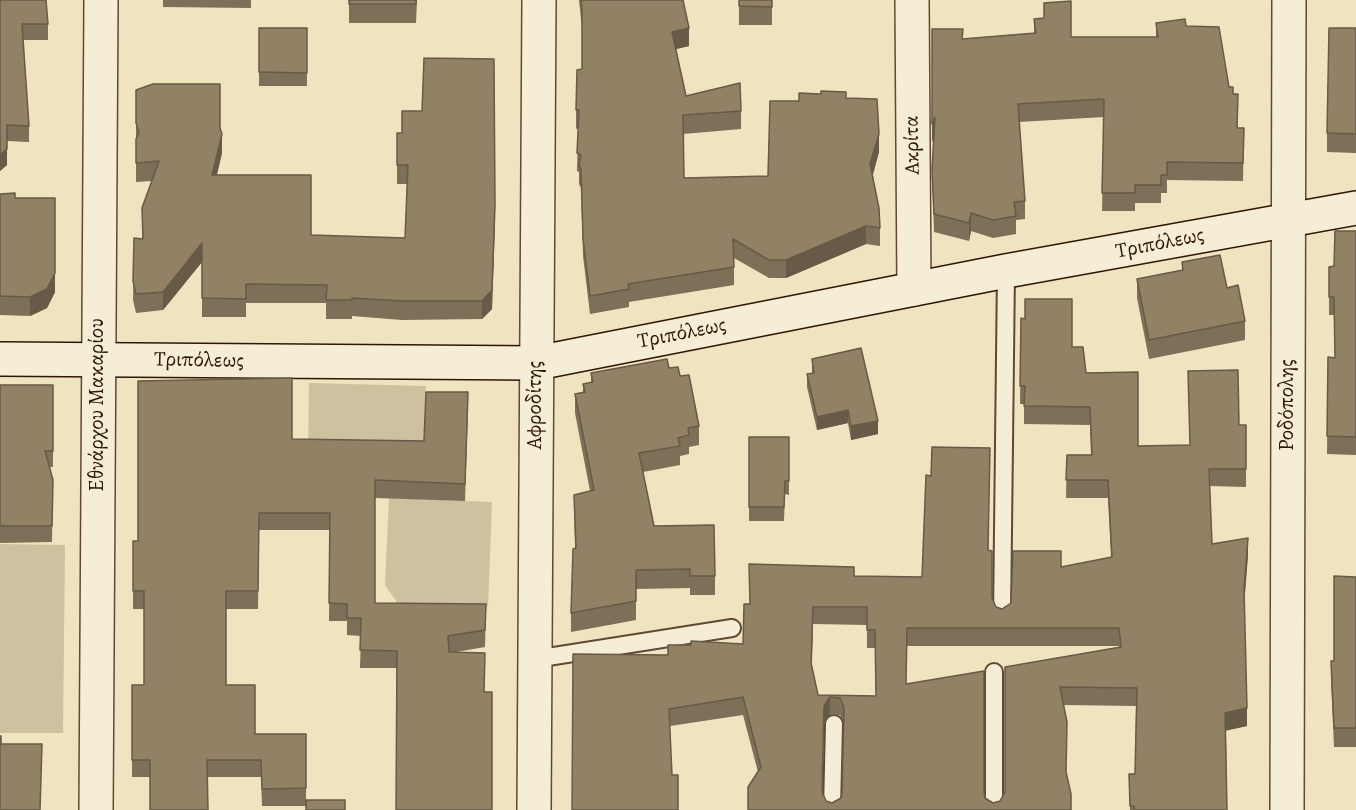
<!DOCTYPE html>
<meta charset="utf-8">
<style>
body{margin:0}
canvas{display:block;background:#f0e3bf}
</style>
<canvas width="1356" height="810"></canvas>
<script>
const context = document.querySelector('canvas').getContext('2d');
context.lineJoin = 'round';
function fill(path, color) { context.fillStyle = color; context.fill(path, 'evenodd'); }
const shape = rows => new Path2D(rows.map(r => 'M' + r).join(''));
function trace(path, color, width, dash) { context.strokeStyle = color; context.lineWidth = width; context.lineCap = dash ? 'butt' : 'round'; context.setLineDash(dash || []); context.stroke(path); }
function label(font, color, halo, rows, align = 'center') {
  context.font = font + ' Alegreya,serif'; context.lineWidth = 5; context.setLineDash([]); context.textBaseline = 'middle'; context.strokeStyle = halo; context.fillStyle = color; for (const [text, x, y, turn = 0] of rows) {
    context.save(); context.translate(x, y); context.rotate((+turn || 0) * Math.PI / 180); context.textAlign = isNaN(turn) ? turn : align; if (halo) context.strokeText(text, 0, 0); context.fillText(text, 0, 0); context.restore();
  }
}
fill(shape([
 [309,383,426,386,424,459,308,456],
 [389,498,492,502,488,606,427,603,406,615,385,585],
 [0,544,65,545,63,733,0,733]
]), '#cfc09f');
const lane = shape([
 [1002,616,1006,271],
 [535,659,732,628],
 [832,810,834,724],
 [994,810,994,672]
]);
const street = shape([
 [912,0,914,289],
 [96,810,101,0],
 [534,810,539,0],
 [1287,810,1289,0]
]);
const secondary = shape([
 [0,359,537,363,1006,271,1356,208]
]);
trace(lane, '#5f4934', 20);
trace(street, '#5f4934', 36);
trace(secondary, '#2f1605', 36);
trace(lane, '#f5edd5', 16);
trace(street, '#f5edd5', 33);
trace(secondary, '#f5edd5', 33);
fill(shape([
 [0,0,48,24,48,40,23,40,29,126,29,142,7,141,7,165,0,171],
 [163,0,251,0,251,8,163,7],
 [349,0,417,0,416,23,349,23],
 [579,0,683,0,689,46,676,49,686,96,741,111,741,129,683,134,684,178,768,176,799,101,846,98,879,152,873,175,880,228,880,246,866,244,786,278,769,278,734,258,734,285,629,302,629,307,590,314,583,256,581,188,579,184,579,172,577,171,578,128,576,129,576,110,582,69,582,29],
 [739,0,772,0,772,25,739,25],
 [1034,19,1071,37,1156,37,1156,23,1186,26,1229,87,1233,94,1238,128,1244,128,1243,181,1167,180,1167,193,1161,193,1161,203,1135,203,1135,211,1102,211,1104,117,1019,122,1025,201,1025,219,1016,220,1016,234,993,238,971,231,969,241,934,232,932,170,934,137,932,142,963,39,1034,34],
 [259,28,307,28,307,86,259,86],
 [1356,28,1356,153,1327,152,1327,133],
 [136,90,220,128,222,153,217,175,311,235,405,238,407,184,397,184,397,133,495,224,492,309,482,319,402,320,352,316,352,319,326,319,326,303,246,303,246,317,202,317,202,262,163,310,136,313,133,300,134,238,142,239,152,181,136,182],
 [0,194,15,198,55,292,47,308,30,316,0,315],
 [1356,231,1356,455,1327,454,1328,357,1335,358,1334,315,1329,315,1329,267,1334,266],
 [1182,262,1227,288,1245,321,1245,340,1149,359,1137,298,1137,279,1182,270],
 [1021,318,1072,347,1086,373,1138,446,1189,445,1239,425,1246,425,1246,487,1210,486,1212,544,1248,555,1244,602,1247,726,1226,730,1227,810,1130,810,1129,774,1135,774,1136,706,1064,705,1066,773,1071,810,748,810,758,772,743,715,670,726,572,810,668,655,691,645,743,644,750,604,854,576,922,577,988,550,992,599,996,607,1002,609,1061,567,1111,557,1108,498,1066,498,1067,455,1091,455,1090,425,1024,424,1024,404,1020,404],
 [813,624,867,625,867,648,875,648,876,696,818,695,812,665],
 [907,646,1119,646,1119,647,1005,667,1005,792,1000,801,993,803,985,798,984,792,906,684],
 [830,715,840,715,844,723,842,793,841,798,832,803,826,801,822,793,824,724],
 [812,359,878,434,851,440,848,423,817,430,807,387,807,374,812,373],
 [669,368,680,376,699,426,699,445,689,447,689,454,680,456,680,465,643,472,654,526,715,576,715,595,690,595,690,588,636,589,636,620,571,632,571,613,575,549,574,495,590,491,575,413,575,394,583,392,583,384,591,383,591,373],
 [0,385,53,385,53,467,49,467,53,480,52,542,0,543],
 [468,410,465,501,375,498,375,603,486,604,485,647,456,652,485,692,492,810,397,668,360,668,361,636,347,635,347,621,329,621,330,530,259,530,258,609,226,609,226,685,255,734,306,734,306,806,262,806,261,777,132,777,132,685,144,685,144,609,133,609,133,541,138,541,292,439,424,441],
 [749,437,789,437,789,495,785,494,784,521,749,521],
 [1356,577,1356,747,1334,747,1331,680,1331,661,1334,661]
]), '#7e6f58');
fill(shape([
 [689,28,689,46,672,50,672,32],
 [935,117,935,135,932,142,932,124],
 [222,134,222,153,212,193,212,175],
 [879,134,879,152,870,183,870,164],
 [7,141,7,165,0,171,0,155],
 [495,205,492,309,482,319,482,301],
 [971,213,971,231,969,241,969,223],
 [866,226,866,244,786,278,786,260],
 [202,243,202,262,163,310,163,292],
 [55,273,55,292,47,308,30,316,30,297],
 [848,410,848,423,817,430,817,417],
 [878,421,878,434,851,440,851,426],
 [1248,538,1248,555,1244,607,1244,589],
 [830,697,830,715,824,724,824,706],
 [1247,708,1247,726,1225,731,1225,713]
]), '#675a47');
const building = shape([
 [0,0,46,0,48,24,22,24,29,126,7,125,7,149,0,155,0,0],
 [349,0,416,0,416,4,349,4,349,0],
 [581,0,683,0,689,28,672,32,686,96,740,83,741,111,683,115,684,178,768,176,770,101,799,101,799,93,821,94,821,91,846,92,846,98,877,99,879,134,870,164,879,208,880,228,866,226,786,260,769,260,733,239,734,267,628,284,629,289,590,296,583,238,581,169,579,166,581,155,577,153,579,110,576,110,577,70,582,69,582,11,581,0],
 [739,0,772,0,772,7,739,6,739,0],
 [1071,1,1071,37,1158,37,1156,23,1185,19,1186,26,1219,27,1229,87,1233,87,1233,94,1238,94,1237,128,1244,128,1243,163,1167,162,1167,175,1161,175,1161,185,1135,185,1135,193,1102,193,1104,99,1018,104,1025,201,1014,202,1016,216,993,220,971,213,969,223,934,214,932,170,935,117,932,124,932,29,963,29,962,39,1036,33,1034,19,1044,18,1044,3,1071,1],
 [259,28,307,28,307,73,259,72,259,28],
 [1329,28,1356,28,1356,134,1327,133,1329,28],
 [424,58,494,59,495,205,492,290,482,301,402,301,352,298,352,300,326,300,327,285,246,284,246,299,202,298,202,243,163,292,136,294,133,281,134,238,143,239,142,208,159,161,136,163,136,139,139,132,136,123,136,90,153,84,220,84,220,128,222,134,212,175,311,175,311,235,405,238,408,165,397,165,397,133,402,133,402,111,422,111,424,58],
 [15,193,15,198,55,198,55,273,47,289,30,297,0,296,0,194,15,193],
 [1335,231,1356,231,1356,437,1327,436,1328,357,1335,358,1334,297,1329,297,1329,267,1334,266,1335,231],
 [1220,255,1227,288,1238,285,1245,321,1149,340,1137,279,1183,270,1182,262,1220,255],
 [1025,299,1072,299,1072,347,1083,347,1086,373,1138,372,1138,446,1190,445,1188,371,1238,370,1239,425,1246,425,1246,469,1209,469,1212,544,1248,538,1244,589,1247,708,1225,713,1227,810,1134,810,1134,806,1130,806,1129,774,1135,774,1137,688,1060,687,1067,722,1066,772,1071,794,1071,810,748,810,748,787,761,767,743,697,669,709,672,775,678,775,678,810,572,810,573,654,668,655,668,645,691,645,691,641,743,644,744,604,750,604,749,564,854,567,854,576,922,577,926,475,931,476,932,447,990,448,988,550,992,551,992,598,996,607,1002,609,1011,603,1013,551,1061,551,1061,567,1112,557,1108,480,1066,480,1067,455,1092,455,1090,407,1024,406,1025,386,1020,386,1021,318,1025,319,1025,299],
 [813,607,867,607,867,630,875,630,876,696,818,695,811,663,813,607],
 [907,628,1119,628,1121,647,1005,667,1005,792,1000,801,993,803,985,798,984,792,984,671,906,684,907,628],
 [830,697,840,698,844,707,842,793,841,798,832,803,826,801,822,792,824,706,830,697],
 [861,348,878,421,851,426,848,410,817,417,807,374,814,373,812,359,861,348],
 [667,359,669,368,678,367,680,376,689,375,699,426,688,428,689,435,678,438,680,446,639,453,654,526,714,525,715,576,690,576,690,569,636,570,636,601,571,613,573,549,576,548,574,495,594,490,575,394,585,392,583,384,593,382,591,373,667,359],
 [292,378,292,439,424,441,426,392,468,392,465,484,375,480,375,603,486,604,485,630,448,636,449,652,485,653,484,692,492,692,492,810,396,810,397,651,360,650,361,618,347,618,347,604,329,603,330,513,259,513,258,591,226,591,226,685,255,685,255,734,306,734,306,788,262,789,261,760,207,760,208,810,150,810,150,760,132,760,132,685,144,685,144,591,133,591,133,541,138,541,138,381,292,378],
 [0,385,53,385,53,451,45,451,53,480,52,526,0,526,0,385],
 [749,437,789,437,789,481,785,481,784,507,749,507,749,437],
 [1334,576,1356,577,1356,728,1334,728,1331,661,1334,661,1334,576],
 [0,736,1,736,1,744,42,744,40,810,0,810,0,736],
 [306,800,345,800,345,810,306,810,306,800]
]);
fill(building, '#938166');
trace(building, '#675a47', 1.5);
label('21px', '#2f1605', '#f5edd5', [
 ["Ακρίτα",913,145,-91],
 ["Τριπόλεως",1160,244,-11],
 ["Τριπόλεως",682,334,-11],
 ["Τριπόλεως",199,361,1],
 ["Εθνάρχου Μακαρίου",98,405,-90],
 ["Αφροδίτης",536,405,-90],
 ["Ροδόπολης",1288,405,-90]
]);
</script>
